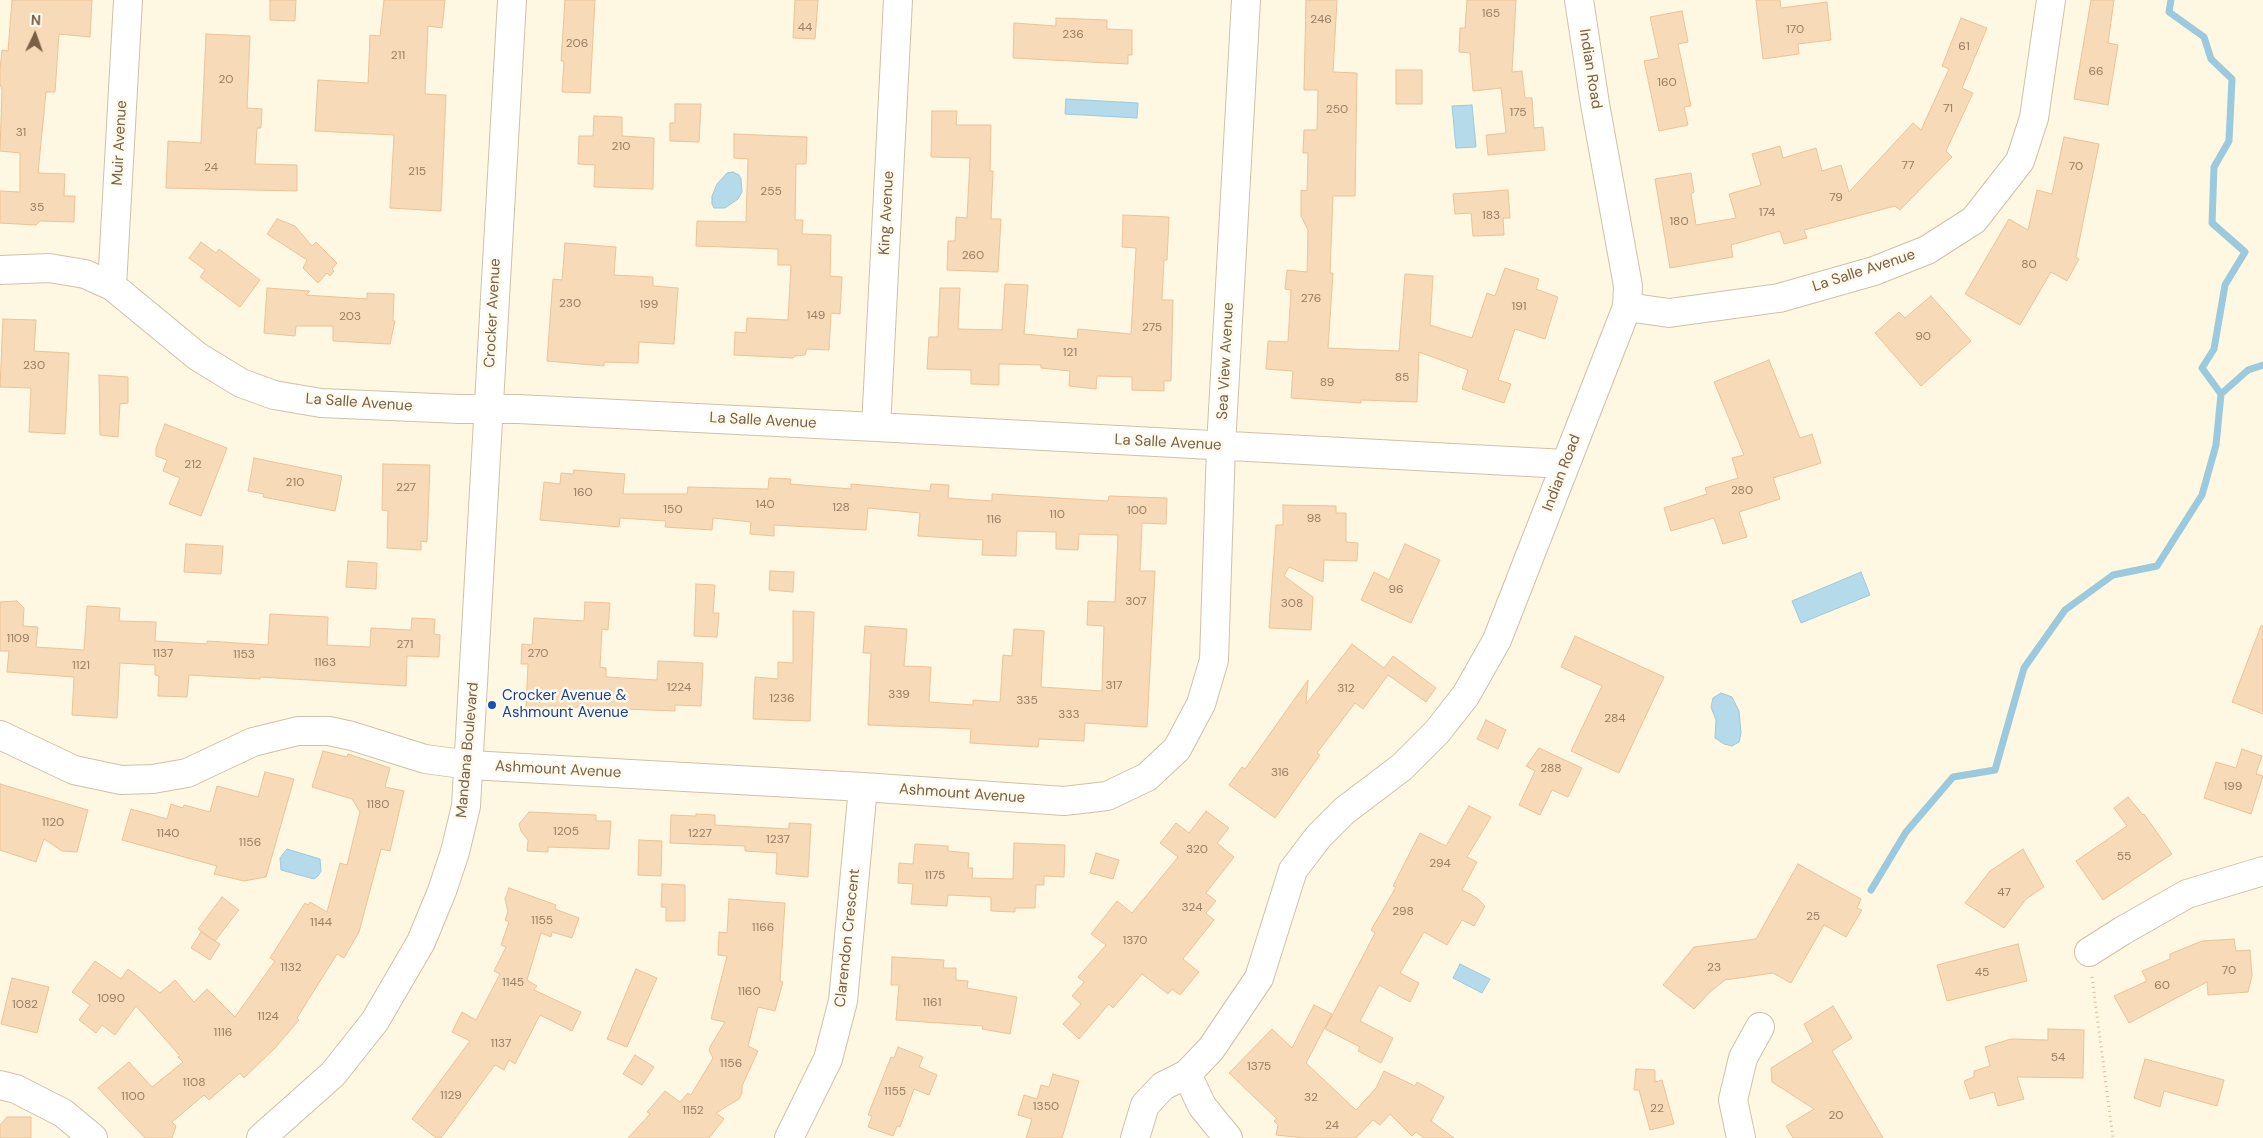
<!DOCTYPE html>
<style>
body{margin:0}
#map{position:relative;width:2263px;height:1138px;overflow:hidden;background:#fef8e3;font-family:"DM Sans",sans-serif}
canvas{display:block}
.north{position:absolute;left:10px;top:10px;width:50px;height:50px;-webkit-text-stroke:4px #fffaeb;paint-order:stroke;rotate:3deg;font-size:14px;font-weight:700;line-height:20px;text-align:center;color:#796046}
.north::after{content:'';display:block;margin:auto;width:18px;height:22px;background:#796046;clip-path:polygon(50% 0,100% 100%,50% 72%,0 100%)}
</style>
<div id="map">
<canvas width="2263" height="1138"></canvas>
<div class="north">N</div>
</div>
<script>
const context = document.querySelector('canvas').getContext('2d');
context.lineJoin = 'round';
function fill(path, color) { context.fillStyle = color; context.fill(path, 'evenodd'); }
const shape = rows => new Path2D(rows.map(r => 'M' + r).join(''));
function trace(path, color, width, dash) { context.strokeStyle = color; context.lineWidth = width; context.lineCap = dash ? 'butt' : 'round'; context.setLineDash(dash || []); context.stroke(path); }
function label(font, color, halo, rows, align = 'center') {
  context.font = font + ' "DM Sans",sans-serif'; context.lineWidth = 5; context.setLineDash([]); context.textBaseline = 'middle'; context.strokeStyle = halo; context.fillStyle = color; for (const [text, x, y, turn = 0] of rows) {
    context.save(); context.translate(x, y); context.rotate((+turn || 0) * Math.PI / 180); context.textAlign = isNaN(turn) ? turn : align; if (halo) context.strokeText(text, 0, 0); context.fillText(text, 0, 0); context.restore();
  }
}
const water = shape([
 [1066,99,1138,103,1137,118,1065,114,1066,99],
 [1472,105,1476,147,1456,148,1452,106,1472,105],
 [733,172,739,175,741,179,742,192,738,199,725,208,714,208,712,204,712,196,717,184,727,173,733,172],
 [1861,572,1870,595,1801,623,1792,601,1861,572],
 [1721,693,1732,697,1739,711,1741,733,1739,742,1732,746,1724,744,1715,738,1716,720,1711,707,1713,698,1721,693],
 [287,849,320,859,321,871,318,876,314,879,281,870,280,858,287,849],
 [1460,964,1490,979,1482,993,1453,978,1460,964]
]);
fill(water, '#b5dbea');
trace(water, '#9bc9dd', 1);
trace(shape([
 [2221,394,2248,370,2263,365],
 [1871,890,1906,832,1953,777,1995,770,2024,668,2065,610,2113,575,2157,566,2202,495,2216,445,2221,394,2202,368,2214,349,2225,285,2245,252,2212,223,2214,167,2229,141,2232,79,2211,59,2204,37,2169,12,2171,0]
]), '#9bc9dd', 7);
const building = shape([
 [12,0,92,0,90,37,59,34,55,92,46,92,38,173,65,174,64,196,75,196,74,222,40,221,36,225,0,223,0,191,20,192,20,153,0,151,2,90,0,84,0,69,2,50,8,51,12,0],
 [270,0,296,0,295,21,270,20,270,0],
 [384,0,445,0,442,28,428,26,425,94,446,95,441,211,390,208,394,135,315,131,318,80,368,83,370,35,380,36,384,0],
 [565,0,595,0,590,93,562,92,564,61,561,61,565,0],
 [795,0,818,0,815,39,793,38,795,0],
 [1306,0,1337,0,1333,72,1357,73,1355,196,1333,196,1330,273,1333,273,1328,348,1399,351,1405,274,1433,276,1430,325,1472,338,1487,293,1495,296,1505,268,1539,279,1536,289,1558,297,1545,339,1515,329,1498,380,1511,384,1504,403,1462,389,1468,370,1419,352,1417,402,1361,400,1361,403,1291,398,1293,371,1266,369,1268,341,1288,342,1291,290,1285,289,1287,270,1307,272,1308,230,1301,216,1301,190,1307,191,1308,153,1303,153,1304,130,1317,130,1318,90,1304,90,1306,0],
 [1467,0,1516,0,1512,72,1522,71,1525,98,1532,98,1534,128,1543,127,1545,150,1488,155,1486,135,1506,133,1501,88,1473,91,1470,53,1459,52,1460,28,1465,28,1467,0],
 [1756,0,1780,0,1781,8,1827,2,1831,40,1798,44,1799,54,1763,59,1756,0],
 [2091,0,2114,0,2108,43,2118,45,2108,105,2074,99,2091,0],
 [1682,11,1688,42,1678,44,1691,106,1684,107,1688,125,1659,131,1644,61,1659,58,1650,17,1682,11],
 [1056,18,1107,20,1107,29,1132,30,1132,55,1128,55,1128,64,1013,58,1014,23,1056,26,1056,18],
 [1961,18,1987,28,1962,88,1973,93,1946,151,1952,157,1900,210,1895,206,1804,230,1807,238,1784,244,1780,231,1731,245,1733,257,1670,268,1655,179,1691,173,1694,192,1691,194,1696,225,1736,218,1729,194,1761,185,1752,154,1780,146,1783,158,1816,148,1822,171,1841,165,1849,192,1913,123,1921,130,1949,69,1942,66,1961,18],
 [206,34,250,36,247,108,262,109,261,128,257,128,255,164,297,165,297,191,166,188,168,141,201,143,206,34],
 [1396,70,1422,70,1422,104,1396,104,1396,70],
 [675,104,701,104,699,142,670,141,670,123,675,123,675,104],
 [932,111,957,111,956,125,991,125,990,171,993,171,991,219,1001,219,998,272,947,270,948,241,955,241,956,217,967,218,970,158,931,157,932,111],
 [594,116,622,117,622,136,654,138,653,189,594,187,595,165,578,164,579,136,593,136,594,116],
 [734,134,807,137,806,164,796,164,795,220,803,220,802,234,831,235,830,276,842,277,840,314,831,313,829,350,807,349,805,355,795,356,793,358,734,355,735,332,746,333,747,318,788,320,791,265,778,265,778,249,696,246,697,221,746,222,748,159,734,158,734,134],
 [2064,137,2099,144,2076,257,2079,259,2067,281,2051,272,2020,325,1965,294,2009,219,2028,230,2037,190,2052,194,2064,137],
 [1508,190,1510,218,1503,218,1504,235,1473,236,1471,213,1455,214,1453,194,1508,190],
 [1123,215,1169,217,1167,260,1164,260,1162,300,1173,300,1171,381,1164,381,1164,391,1132,390,1132,377,1097,376,1096,389,1069,386,1070,371,1041,368,1041,365,999,364,999,385,971,384,971,370,927,369,929,337,938,337,940,288,960,288,958,329,1002,330,1005,284,1028,285,1024,334,1077,339,1078,329,1131,334,1136,248,1122,247,1123,215],
 [277,219,295,226,312,246,316,242,337,263,332,269,334,271,330,276,327,273,318,283,303,268,307,260,267,234,277,219],
 [201,242,216,253,219,249,260,280,240,307,200,277,205,270,189,258,201,242],
 [565,243,616,247,614,275,653,277,653,286,678,288,674,344,639,342,638,363,604,362,604,366,547,361,553,279,562,280,565,243],
 [267,288,310,291,306,295,367,299,367,293,394,294,393,321,395,321,390,344,333,341,333,326,296,326,295,336,264,333,267,288],
 [1931,296,1971,341,1921,386,1875,333,1899,312,1905,318,1931,296],
 [3,319,36,320,34,351,69,353,65,434,29,432,31,388,0,387,3,319],
 [1769,360,1800,438,1812,434,1821,463,1773,478,1780,499,1739,512,1747,537,1723,544,1714,518,1671,531,1664,508,1707,494,1705,488,1738,478,1732,458,1744,455,1714,382,1769,360],
 [99,375,128,377,128,403,120,404,118,437,100,435,99,375],
 [165,424,227,448,201,516,169,504,180,478,163,471,167,460,156,456,156,448,165,424],
 [254,458,342,476,335,511,263,497,264,494,248,491,254,458],
 [383,464,430,465,427,542,421,541,421,550,387,548,388,511,382,510,383,464],
 [574,470,625,474,623,494,687,494,688,487,768,489,769,478,791,479,790,484,851,489,851,484,930,491,931,484,949,485,948,498,992,501,992,494,1108,501,1109,496,1167,498,1166,524,1142,523,1140,571,1155,571,1147,727,1085,723,1084,741,1039,739,1038,747,970,743,971,729,868,725,871,653,863,653,865,626,907,629,904,666,931,667,929,702,973,705,973,700,1000,702,1003,655,1012,656,1014,629,1044,631,1041,687,1102,691,1104,626,1087,625,1088,601,1115,602,1118,535,1079,534,1078,550,1056,549,1056,532,1017,531,1016,556,982,555,983,540,918,536,920,513,868,508,866,530,774,525,774,536,750,534,751,522,713,518,712,530,665,527,666,521,620,518,619,527,540,520,544,482,560,484,561,473,573,474,574,470],
 [1283,505,1336,506,1336,513,1346,513,1346,542,1358,543,1357,561,1324,560,1323,582,1289,567,1284,576,1313,597,1311,630,1269,628,1276,525,1283,525,1283,505],
 [186,544,223,546,221,574,184,572,186,544],
 [1405,544,1440,560,1411,623,1361,600,1374,572,1389,580,1405,544],
 [348,561,377,563,376,589,346,587,348,561],
 [770,571,794,572,793,592,769,590,770,571],
 [696,584,715,585,713,613,719,613,717,637,694,636,696,584],
 [17,601,24,608,23,626,38,627,36,647,84,650,87,606,120,608,119,621,156,622,155,641,207,644,207,641,268,645,270,614,328,617,327,645,370,647,371,628,411,630,412,618,435,619,434,634,440,635,439,657,407,656,406,686,260,677,260,679,189,675,187,697,158,696,159,676,155,675,155,665,120,663,117,718,72,715,74,677,7,672,9,651,0,651,0,602,17,601],
 [585,602,610,603,608,630,602,629,600,667,606,668,606,677,657,680,658,661,703,663,701,706,675,705,675,711,550,706,550,709,526,707,528,664,521,664,522,644,532,645,534,618,584,621,585,602],
 [793,611,814,612,810,721,753,719,755,677,778,679,778,662,793,663,793,611],
 [2261,626,2263,626,2263,714,2232,702,2261,626],
 [1575,636,1664,677,1619,773,1571,751,1602,686,1561,667,1575,636],
 [1352,644,1384,668,1393,656,1436,688,1426,702,1388,675,1363,709,1355,703,1317,753,1320,755,1275,818,1229,785,1242,767,1245,769,1308,680,1306,704,1352,644],
 [1486,720,1506,730,1498,749,1477,739,1486,720],
 [1539,748,1582,768,1568,797,1552,790,1540,815,1519,805,1535,771,1526,766,1539,748],
 [2242,749,2262,756,2256,774,2263,776,2251,814,2204,798,2216,762,2236,768,2242,749],
 [323,751,347,757,348,754,390,768,385,787,404,791,390,851,381,849,359,932,344,958,337,954,297,1018,299,1020,276,1047,244,1078,240,1073,209,1100,204,1095,172,1122,176,1126,172,1138,145,1138,98,1088,129,1062,152,1087,183,1062,178,1057,180,1056,136,1006,115,1035,102,1025,96,1033,79,1020,90,1005,72,992,95,961,121,979,128,969,160,993,175,980,194,1002,207,989,235,1017,275,961,270,958,305,903,308,905,310,902,327,912,340,863,347,865,360,812,352,799,312,787,323,751],
 [265,772,294,779,266,877,244,881,214,874,217,866,122,840,131,809,167,819,171,804,183,808,184,805,210,812,217,786,258,797,265,772],
 [0,784,88,810,77,852,62,851,44,839,36,862,0,850,0,784],
 [2128,797,2143,815,2144,814,2172,854,2103,900,2076,861,2127,826,2114,808,2128,797],
 [1469,806,1491,817,1467,857,1477,862,1462,890,1477,898,1485,906,1474,926,1462,920,1447,945,1424,932,1400,973,1419,983,1410,1002,1379,985,1360,1021,1393,1038,1381,1063,1358,1051,1360,1047,1325,1029,1375,933,1371,930,1396,887,1393,886,1420,833,1446,846,1469,806],
 [1206,811,1229,828,1217,843,1234,857,1206,893,1216,901,1206,913,1214,920,1183,959,1199,972,1180,995,1172,989,1168,994,1142,974,1113,1008,1109,1004,1079,1039,1063,1024,1081,1004,1072,996,1084,982,1078,977,1106,945,1091,934,1117,901,1132,913,1178,857,1160,843,1176,823,1189,833,1206,811],
 [529,812,596,815,596,821,611,821,609,849,548,847,548,852,527,851,528,840,521,831,519,824,529,812],
 [696,814,715,815,715,825,789,829,789,823,811,824,808,877,776,874,777,853,745,851,745,846,670,843,671,815,696,816,696,814],
 [639,840,662,841,661,876,638,875,639,840],
 [1014,843,1065,845,1064,877,1044,876,1044,885,1036,885,1035,908,1015,908,1015,912,991,911,991,897,948,895,947,906,911,904,913,884,898,883,899,863,913,864,915,844,948,846,948,851,969,853,968,868,973,868,972,878,1013,879,1014,843],
 [2023,849,2044,887,2026,899,2004,928,1965,903,1990,871,2023,849],
 [1096,853,1119,860,1113,879,1090,873,1096,853],
 [1798,864,1861,899,1857,908,1862,910,1846,937,1824,925,1791,983,1773,973,1725,980,1711,991,1694,1009,1663,985,1694,947,1756,939,1798,864],
 [662,884,685,885,685,921,666,921,666,907,661,907,662,884],
 [509,888,556,905,555,909,579,918,572,938,552,932,551,937,541,933,527,980,537,986,534,990,581,1012,572,1031,540,1015,515,1064,509,1060,504,1070,495,1065,441,1138,436,1138,412,1119,470,1041,452,1032,462,1012,476,1020,500,974,494,971,506,947,501,945,509,922,505,920,508,912,505,899,509,888],
 [222,897,239,910,215,941,198,929,222,897],
 [729,899,785,903,780,981,783,982,775,1011,758,1007,748,1046,758,1051,742,1086,742,1093,739,1099,716,1113,724,1119,709,1138,628,1138,650,1114,647,1112,665,1091,680,1102,688,1093,691,1095,713,1058,709,1050,711,1045,725,1022,711,1019,727,956,718,955,719,932,727,933,729,899],
 [201,932,220,944,210,960,191,948,201,932],
 [2234,939,2236,951,2250,950,2252,976,2248,992,2208,995,2207,982,2129,1023,2114,996,2147,981,2142,971,2170,959,2170,954,2202,941,2234,939],
 [2018,944,2027,981,1947,1001,1937,965,2018,944],
 [892,957,944,960,943,968,956,968,956,980,968,981,967,988,1017,997,1010,1034,982,1029,983,1026,896,1020,899,985,891,985,892,957],
 [636,969,657,978,627,1047,607,1039,636,969],
 [12,978,49,987,37,1033,1,1024,12,978],
 [1314,1005,1332,1014,1306,1063,1356,1110,1376,1088,1384,1071,1415,1086,1417,1082,1444,1097,1431,1121,1454,1138,1424,1138,1416,1132,1412,1136,1390,1114,1380,1125,1373,1120,1356,1138,1304,1138,1276,1135,1278,1125,1274,1121,1277,1119,1229,1073,1272,1029,1292,1048,1314,1005],
 [1833,1006,1852,1038,1832,1051,1883,1138,1793,1138,1786,1126,1814,1109,1772,1082,1771,1068,1813,1042,1804,1024,1833,1006],
 [2048,1029,2084,1030,2083,1078,2017,1077,2024,1099,1998,1106,1994,1092,1970,1099,1964,1081,1974,1077,1974,1071,1990,1066,1985,1047,2011,1039,2048,1040,2048,1029],
 [898,1047,923,1057,919,1067,937,1075,929,1095,914,1089,900,1127,897,1126,893,1136,868,1127,872,1116,868,1115,891,1057,894,1058,898,1047],
 [635,1055,654,1067,642,1085,623,1074,635,1055],
 [2145,1059,2224,1080,2217,1106,2164,1091,2160,1107,2134,1098,2145,1059],
 [1636,1069,1655,1070,1655,1082,1662,1080,1674,1124,1650,1130,1639,1090,1634,1090,1636,1069],
 [1053,1074,1079,1081,1062,1138,1026,1138,1032,1119,1018,1115,1024,1095,1037,1099,1041,1085,1049,1087,1053,1074],
 [7,1117,31,1117,31,1138,0,1138,0,1125,7,1117]
]);
fill(building, '#f7dab8');
trace(building, '#ebc397', 1);
const minor = shape([
 [0,270,49,268,85,274,112,286,197,356,241,383,274,395,321,403,459,409,518,409,876,427,1565,464],
 [112,286,128,0],
 [1627,307,1669,313,1779,298,1874,271,1927,250,1974,220,2020,161,2034,118,2051,0],
 [876,427,898,0],
 [0,735,74,770,121,780,153,779,187,773,253,742,298,731,329,731,352,736,425,759,470,765,863,787,1064,801,1107,796,1147,777,1177,749,1201,704,1214,660,1221,446,1246,0],
 [2089,952,2122,931,2187,894,2263,871],
 [1187,1074,1202,1106,1228,1138],
 [0,1085,16,1089,63,1113,93,1138],
 [261,1138,333,1074,375,1021,421,942,442,891,455,852,466,806,512,0],
 [789,1138,828,1059,843,1001,863,787],
 [1135,1138,1145,1105,1163,1086,1187,1074,1211,1049,1259,978,1293,870,1319,836,1344,811,1402,767,1437,732,1466,695,1497,640,1627,307,1628,286,1595,104,1579,0],
 [1741,1138,1733,1100,1743,1058,1760,1027]
]);
trace(minor, '#d1c0a8', 30);
trace(shape([
 [2092,977,2113,1138]
]), '#dcbd9b', 3, [1, 4]);
trace(minor, '#fff', 28);
for (const [x, y, r, color] of [
 [492,705,5,"#1a4fb4"]
]) { const dot = new Path2D(); dot.arc(x, y, r, 0, 2 * Math.PI); context.fillStyle = color; context.fill(dot); trace(dot, '#fffaeb', 2); }
label('12px', '#987e62', null, [
 ["165",1491,14],
 ["246",1321,20],
 ["44",805,28],
 ["170",1795,30],
 ["236",1073,35],
 ["206",577,44],
 ["61",1964,47],
 ["211",398,56],
 ["66",2096,72],
 ["20",226,80],
 ["160",1667,83],
 ["71",1948,109],
 ["250",1337,110],
 ["175",1518,113],
 ["31",21,133],
 ["210",621,147],
 ["77",1908,166],
 ["70",2076,167],
 ["24",211,168],
 ["215",417,172],
 ["255",771,192],
 ["79",1836,198],
 ["35",37,208],
 ["174",1767,213],
 ["183",1491,216],
 ["180",1679,222],
 ["260",973,256],
 ["80",2029,265],
 ["276",1311,299],
 ["230",570,304],
 ["199",649,305],
 ["191",1519,307],
 ["149",816,316],
 ["203",350,317],
 ["275",1152,328],
 ["90",1923,337],
 ["121",1070,353],
 ["230",34,366],
 ["85",1402,378],
 ["89",1327,383],
 ["212",193,465],
 ["210",295,483],
 ["227",406,488],
 ["280",1742,491],
 ["160",583,493],
 ["140",765,505],
 ["128",841,508],
 ["150",673,510],
 ["100",1137,511],
 ["110",1057,515],
 ["98",1314,519],
 ["116",994,520],
 ["96",1396,590],
 ["307",1136,602],
 ["308",1292,604],
 ["1109",18,639],
 ["271",405,645],
 ["1137",163,654],
 ["270",538,654],
 ["1153",244,655],
 ["1163",325,663],
 ["1121",81,666],
 ["317",1114,686],
 ["1224",679,688],
 ["312",1346,689],
 ["339",899,695],
 ["1236",782,699],
 ["335",1027,701],
 ["333",1069,715],
 ["284",1615,719],
 ["288",1551,769],
 ["316",1280,773],
 ["199",2233,787],
 ["1180",378,805],
 ["1120",53,823],
 ["1205",566,832],
 ["1140",168,834],
 ["1227",700,834],
 ["1237",778,840],
 ["1156",250,843],
 ["320",1197,850],
 ["55",2124,857],
 ["294",1440,864],
 ["1175",935,876],
 ["47",2004,893],
 ["324",1192,908],
 ["298",1403,912],
 ["25",1813,917],
 ["1155",542,921],
 ["1144",321,923],
 ["1166",763,928],
 ["1370",1135,941],
 ["1132",291,968],
 ["23",1714,968],
 ["70",2229,971],
 ["45",1982,973],
 ["1145",513,983],
 ["60",2162,986],
 ["1160",749,992],
 ["1090",111,999],
 ["1161",932,1003],
 ["1082",25,1005],
 ["1124",268,1017],
 ["1116",223,1033],
 ["1137",501,1044],
 ["54",2058,1058],
 ["1156",731,1064],
 ["1375",1259,1067],
 ["1108",194,1083],
 ["1155",895,1092],
 ["1129",451,1096],
 ["1100",133,1097],
 ["32",1311,1098],
 ["1350",1046,1107],
 ["22",1657,1109],
 ["1152",693,1111],
 ["20",1836,1116],
 ["24",1332,1126]
]);
label('15px', '#796046', '#fffaeb', [
 ["Indian Road",1590,69,81],
 ["Muir Avenue",120,143,-87],
 ["King Avenue",887,213,-87],
 ["La Salle Avenue",1864,271,-18],
 ["Crocker Avenue",493,313,-87],
 ["Sea View Avenue",1226,361,-87],
 ["La Salle Avenue",359,403,4],
 ["La Salle Avenue",763,421,3],
 ["La Salle Avenue",1168,443,3],
 ["Indian Road",1562,473,-69],
 ["Mandana Boulevard",468,750,-85],
 ["Ashmount Avenue",558,770,3],
 ["Ashmount Avenue",962,794,4],
 ["Clarendon Crescent",848,938,-84]
]);
label('15px', '#164399', '#fffaeb', [
 ["Crocker Avenue &",502,696],
 ["Ashmount Avenue",502,713]
], 'left');
</script>
